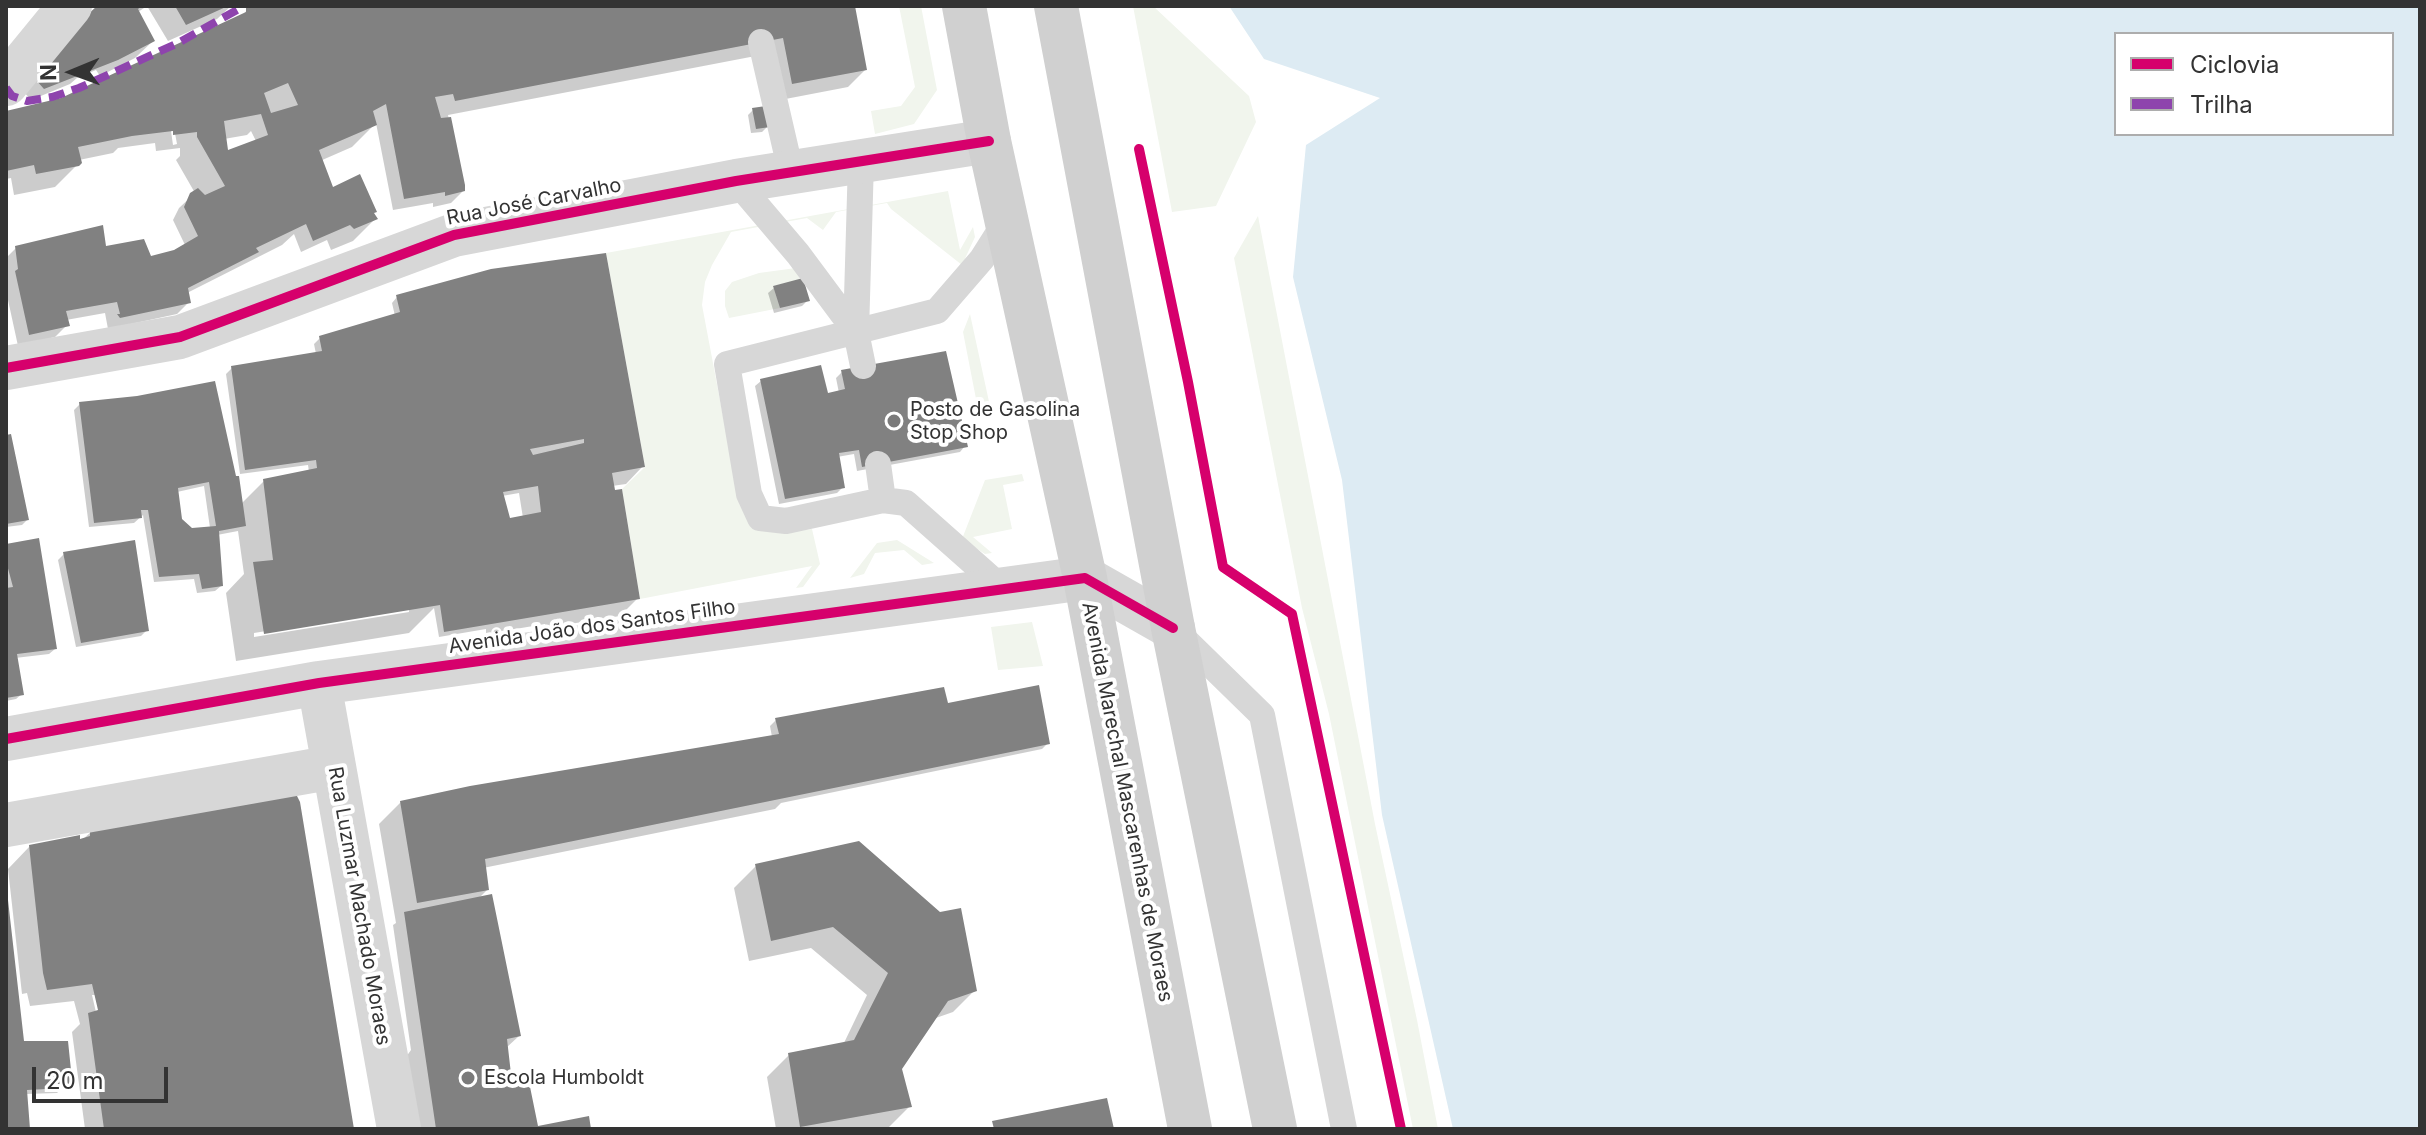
<!DOCTYPE html>
<meta charset="utf-8">
<style>
body{margin:0}
#map{position:relative;width:2426px;height:1135px;overflow:hidden;background:#fff;font-family:Inter,sans-serif}
canvas{display:block}
.frame{position:absolute;inset:0;border:8px solid #333;pointer-events:none}
.legend{position:absolute;left:2114px;top:32px;width:280px;height:104px;box-sizing:border-box;background:#fff;border:2px solid #adadad;margin:0;padding:10px 14px;list-style:none;font-size:24px;color:#333}
.legend li{display:flex;align-items:center;gap:16px;height:40px}
.legend b{width:40px;border:2px solid #adadad}
.north{position:absolute;left:32px;top:32px;width:80px;height:80px;-webkit-text-stroke:6px #fff;paint-order:stroke;rotate:269deg;font-size:22px;font-weight:700;line-height:32px;text-align:center;color:#333}
.north::after{content:'';display:block;margin:auto;width:28px;height:36px;background:#333;clip-path:polygon(50% 0,100% 100%,50% 72%,0 100%)}
.scale{position:absolute;left:32px;top:1067px;width:136px;height:36px;box-sizing:border-box;border:4px solid #333;border-top:0;padding-left:10px;font-size:24px;line-height:28px;white-space:nowrap;color:#333;-webkit-text-stroke:6px #fff;paint-order:stroke}
</style>
<div id="map">
<canvas width="2426" height="1135"></canvas>
<div class="frame"></div>
<ul class="legend">
<li><b style="height:10px;background:#d6006c"></b>Ciclovia</li>
<li><b style="height:10px;background:#8e44ad"></b>Trilha</li>
</ul>
<div class="north">N</div>
<div class="scale">20 m</div>
</div>
<script>
const context = document.querySelector('canvas').getContext('2d');
context.lineJoin = 'round';
function fill(path, color) { context.fillStyle = color; context.fill(path, 'evenodd'); }
const shape = rows => new Path2D(rows.map(r => 'M' + r).join(''));
function trace(path, color, width, dash) { context.strokeStyle = color; context.lineWidth = width; context.lineCap = dash ? 'butt' : 'round'; context.setLineDash(dash || []); context.stroke(path); }
function label(font, color, halo, rows, align = 'center') {
  context.font = font + ' Inter,sans-serif'; context.lineWidth = 8; context.setLineDash([]); context.textBaseline = 'middle'; context.strokeStyle = halo; context.fillStyle = color; for (const [text, x, y, turn = 0] of rows) {
    context.save(); context.translate(x, y); context.rotate((+turn || 0) * Math.PI / 180); context.textAlign = isNaN(turn) ? turn : align; if (halo) context.strokeText(text, 0, 0); context.fillText(text, 0, 0); context.restore();
  }
}
fill(shape([
 [899,6,921,6,937,90,914,124,875,134,871,111,901,106,915,87],
 [1133,6,1153,6,1249,96,1256,122,1216,206,1172,212],
 [948,191,960,250,973,227,975,237,962,265,891,209,887,203,836,212,823,230,807,218,731,232,712,265,705,282,702,305,740,506,779,533,812,529,820,564,803,587,796,588,812,566,640,599,622,489,645,467,606,253],
 [1258,216,1375,824,1417,1020,1438,1129,1413,1129,1329,714,1302,608,1234,258],
 [796,268,800,280,773,286,780,308,729,318,725,306,725,291,732,282,759,273],
 [970,314,991,411,977,404,963,332],
 [1022,474,1024,481,1003,485,1012,529,973,537,992,553,985,554,962,539,985,480],
 [897,540,934,563,922,565,904,550,875,553,864,574,850,578,877,543],
 [1032,622,1043,666,998,670,991,627]
]), '#f1f5ed');
fill(shape([
 [1229,6,2420,6,2420,1129,1453,1129,1382,815,1342,480,1293,277,1306,145,1380,98,1264,59],
 [2116,34,2392,34,2392,134,2116,134]
]), '#ddebf3');
fill(shape([
 [100,6,147,6,138,12,153,41,135,58,100,76,96,70,77,78,70,84,31,100,16,83],
 [147,6,231,6,217,19,168,41],
 [258,6,853,6,865,70,848,87,775,101,766,54,448,115,463,191,451,203,433,207,433,203,393,210,376,123,352,147,320,161,332,189,372,214,375,219,353,241,331,250,327,240,301,252,294,234,282,245,187,293,189,302,177,314,108,329,105,313,66,320,67,325,55,337,18,346,8,300,6,302,6,258,16,248,105,248,150,258,175,251,185,245,173,220,179,208,195,193,176,160,180,156,180,148,156,151,155,143,118,148,113,153,79,160,80,162,55,187,14,195,11,178,6,179,6,114,62,100,241,17,247,10],
 [174,128,177,144,173,145,171,131],
 [251,131,256,141,226,152,224,139,247,135],
 [753,110,768,126,762,132,751,133,748,115],
 [774,288,807,301,802,306,774,313,768,293],
 [397,297,643,466,626,484,612,486,638,598,620,616,545,628,545,624,486,634,486,629,439,637,434,608,409,633,236,661,226,593,244,574,238,531,217,535,221,586,215,591,197,593,194,579,154,582,143,515,134,523,89,527,74,410,80,404,137,398,241,504,264,481,309,472,308,465,240,474,226,374,232,368,316,354,314,344,320,338,395,316,392,303],
 [204,486,210,528,191,530,180,520,177,492],
 [519,493,523,518,509,521,502,496],
 [409,608,409,612,254,637,254,633],
 [842,372,965,446,960,452,857,471,854,454,837,457,843,487,837,493,779,504,755,386,761,381,826,396,839,393,836,378],
 [6,437,27,520,22,525,6,527],
 [6,546,55,649,49,654,15,658,22,694,16,699,6,701],
 [64,554,147,630,141,636,76,647,58,560],
 [947,706,1048,743,1042,749,781,803,775,809,483,868,487,890,478,899,519,1036,506,1048,509,1073,505,1077,505,1082,536,1129,416,1129,406,1057,411,1050,393,925,396,923,379,824,401,802,772,737,770,726,776,720],
 [91,832,351,1129,85,1129,72,1032,80,1024,74,1001,30,1006,27,993,22,994,8,869,30,846,82,840],
 [92,995,96,995,102,1020,98,1021],
 [756,866,975,990,953,1012,933,1019,900,1069,910,1106,888,1128,776,1129,767,1077,789,1055,843,1045,867,995,811,948,749,961,734,888],
 [6,898,22,1043,70,1080,57,1093,26,1094,29,1129,6,1129]
]), '#0003');
fill(shape([
 [97,6,142,6,138,9,155,41,118,60,44,89,27,70],
 [175,6,228,6,186,25],
 [252,6,855,6,867,70,792,84,783,38,455,101,453,94,435,97,441,118,451,117,465,185,465,191,445,196,445,192,404,199,386,104,373,111,377,125,319,150,333,187,360,174,377,212,374,213,378,219,354,229,350,225,313,241,306,224,256,248,259,252,188,288,191,303,120,318,117,314,120,314,117,302,66,311,70,326,29,335,15,271,18,269,15,246,103,225,106,246,144,239,151,256,174,250,198,236,184,207,190,193,198,188,205,195,225,186,197,137,197,132,173,135,173,131,132,136,78,147,82,163,79,166,36,174,34,165,6,171,6,111,61,98,246,12,246,8],
 [288,83,298,105,271,113,264,93],
 [261,114,268,135,228,150,224,121],
 [766,106,770,127,756,129,752,108],
 [606,253,645,467,612,473,615,490,622,489,640,599,444,632,440,605,264,634,253,562,273,560,263,479,317,468,316,460,245,470,231,366,322,351,319,336,400,312,396,295,491,269],
 [584,439,584,443,533,455,530,449],
 [538,486,541,512,510,518,503,492],
 [803,278,810,301,780,308,773,286],
 [946,351,968,447,862,467,859,450,839,453,845,488,785,499,760,379,821,365,828,393,845,389,841,370],
 [215,381,236,476,239,476,246,526,219,531,223,586,202,589,199,574,159,577,148,510,141,510,142,518,94,523,79,402,137,396],
 [209,482,216,526,192,528,182,519,178,488],
 [11,434,29,520,6,524,6,435],
 [39,538,57,649,17,654,24,695,6,698,6,588,13,587,6,561,6,544],
 [135,540,149,631,81,643,63,552],
 [1039,685,1050,744,485,859,489,890,417,903,400,801,470,786,779,734,775,718,944,687,948,703],
 [296,794,300,802,354,1129,104,1129,88,1013,98,1010,92,984,47,990,43,973,29,845,80,835,80,839,90,836,90,830],
 [859,841,940,912,961,908,977,991,948,1001,902,1069,912,1107,800,1127,788,1053,854,1040,888,973,833,927,771,941,755,864],
 [492,894,521,1036,507,1039,511,1074,507,1075,507,1080,528,1077,538,1126,589,1116,591,1129,436,1129,404,912],
 [6,900,8,900,24,1041,68,1041,72,1080,65,1088,27,1090,30,1129,6,1129],
 [1107,1098,1114,1129,994,1129,992,1121]
]), '#818181');
trace(shape([
 [761,42,791,172],
 [861,161,856,332,863,366],
 [736,181,798,254,856,332],
 [878,464,883,500],
 [1003,589,906,503,883,500,786,521,760,518,749,494,727,364,937,311,982,259,1006,221],
 [1177,632,1262,715,1344,1129]
]), '#d7d7d7', 26);
trace(shape([
 [6,84,70,6],
 [6,368,180,337,454,235,736,181,989,141],
 [319,683,399,1129],
 [6,739,319,683,1085,578,1173,628],
 [6,825,334,767]
]), '#d7d7d7', 44);
trace(shape([
 [964,6,989,141,1085,578,1190,1129],
 [1056,6,1173,628,1275,1129]
]), '#d0d0d0', 44);
trace(shape([
 [6,88,12,96,27,101,52,97,79,88,178,43,244,6]
]), '#8e44ad', 8, [16, 8]);
trace(shape([
 [1139,149,1188,382,1223,567,1292,614,1401,1129],
 [6,368,180,337,454,235,736,181,989,141],
 [6,739,319,683,1085,578,1173,628]
]), '#d6006c', 10);
for (const [x, y, r, color] of [
 [894,421,8,"#7a7a7a"],
 [468,1078,8,"#7a7a7a"]
]) { const dot = new Path2D(); dot.arc(x, y, r, 0, 2 * Math.PI); context.fillStyle = color; context.fill(dot); trace(dot, '#fff', 3); }
label('20px', '#333', '#fff', [
 ["Rua José Carvalho",534,202,-11],
 ["Avenida João dos Santos Filho",592,627,-8],
 ["Avenida Marechal Mascarenhas de Moraes",1127,802,79],
 ["Rua Luzmar Machado Moraes",359,906,80]
]);
label('20px', '#333', '#fff', [
 ["Posto de Gasolina",910,410],
 ["Stop Shop",910,433],
 ["Escola Humboldt",484,1078]
], 'left');
</script>
